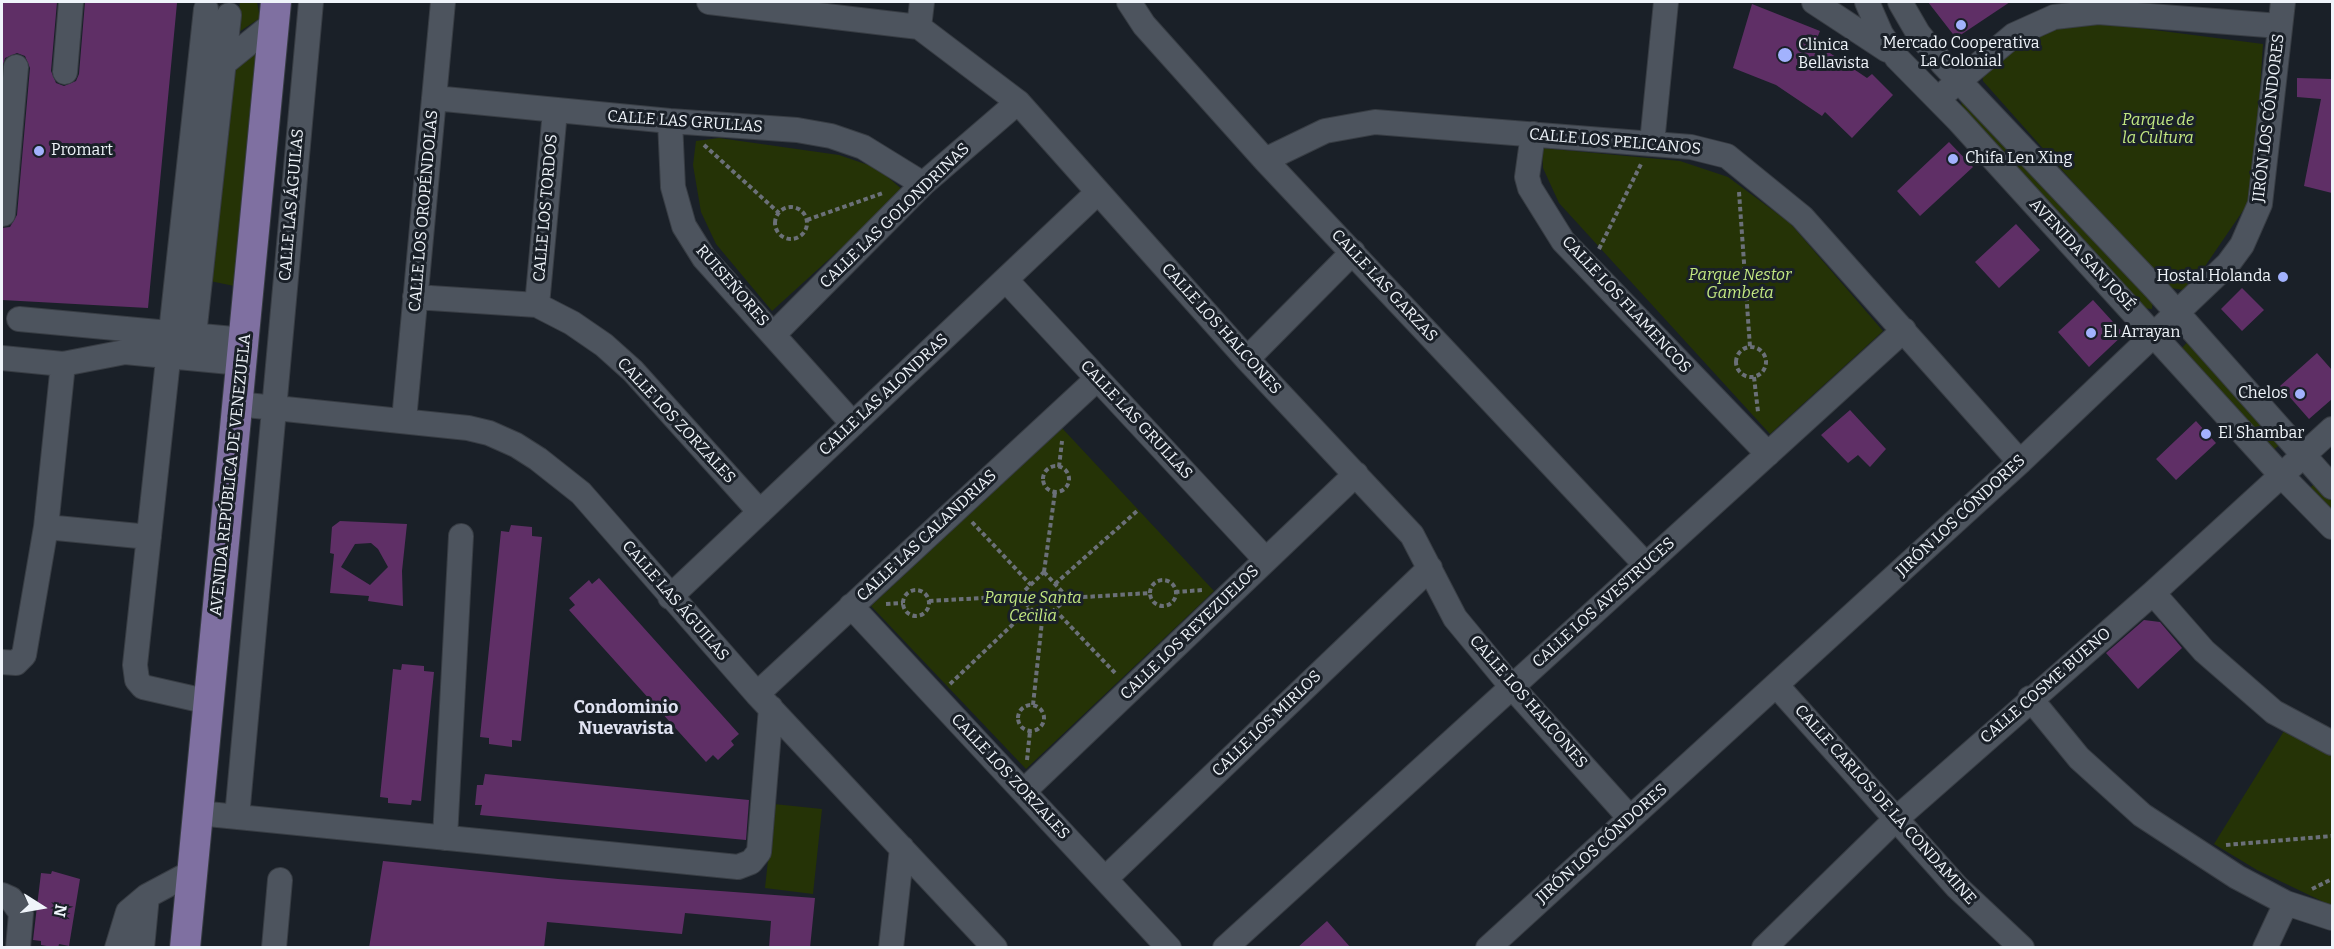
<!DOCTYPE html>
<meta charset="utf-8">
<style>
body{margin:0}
#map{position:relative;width:2334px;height:949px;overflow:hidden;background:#1a2028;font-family:Bitter,serif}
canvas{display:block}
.frame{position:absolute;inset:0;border:3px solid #eff4fa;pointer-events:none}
.north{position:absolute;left:12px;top:877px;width:60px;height:60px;-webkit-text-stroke:4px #1a2028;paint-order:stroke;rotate:101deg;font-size:16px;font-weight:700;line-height:24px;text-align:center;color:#eff4fa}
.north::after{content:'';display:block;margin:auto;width:21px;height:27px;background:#eff4fa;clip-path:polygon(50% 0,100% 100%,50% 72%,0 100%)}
</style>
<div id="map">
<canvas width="2334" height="949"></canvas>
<div class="frame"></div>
<div class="north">N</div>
</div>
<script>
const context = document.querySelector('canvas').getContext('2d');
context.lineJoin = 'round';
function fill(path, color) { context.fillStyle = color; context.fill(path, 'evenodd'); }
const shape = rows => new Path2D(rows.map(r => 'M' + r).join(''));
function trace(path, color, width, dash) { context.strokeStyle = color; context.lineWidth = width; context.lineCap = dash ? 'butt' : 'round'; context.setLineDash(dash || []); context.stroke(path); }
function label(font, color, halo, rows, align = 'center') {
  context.font = font + ' Bitter,serif'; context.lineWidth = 6; context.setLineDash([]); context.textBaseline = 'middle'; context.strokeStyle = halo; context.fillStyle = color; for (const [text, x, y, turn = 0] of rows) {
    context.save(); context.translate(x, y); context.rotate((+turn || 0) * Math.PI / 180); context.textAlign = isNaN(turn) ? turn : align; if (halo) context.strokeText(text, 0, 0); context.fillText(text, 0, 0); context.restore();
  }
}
fill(shape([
 [240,2,257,2,260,18,236,34],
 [2092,22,2263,44,2253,196,2199,275,2183,290,2166,287,1983,81,1982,71,2022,43,2058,27],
 [262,46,239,287,210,281,228,74],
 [1972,100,2153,298,2152,309,2143,308,2136,301,1962,107,1961,101],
 [719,138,839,155,877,168,904,191,772,311,716,244,701,212,693,165,696,141],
 [1542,148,1680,161,1728,177,1790,223,1883,331,1770,434,1559,203,1543,168],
 [2191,338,2284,441,2271,452,2180,350],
 [1062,428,1214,591,1026,769,871,606],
 [2320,478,2332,493,2332,516,2309,489],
 [2284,731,2332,756,2332,906,2257,870,2214,844],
 [774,804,822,809,813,894,765,888]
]), '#253306');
fill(shape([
 [2,2,57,2,51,71,56,83,64,86,76,81,79,74,85,2,177,3,148,308,2,300,2,228,10,227,17,215,30,68,25,56,17,53,5,58,2,69],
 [1928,2,2010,2,1956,38],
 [1752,4,1820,31,1815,43,1867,78,1872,74,1893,95,1852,138,1825,112,1822,116,1776,85,1733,68],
 [2297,78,2332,79,2332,193,2304,186,2321,99,2297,97],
 [1949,142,1973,167,1920,216,1897,191],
 [2016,224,2040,250,1999,288,1975,262],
 [2242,288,2264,310,2242,331,2221,309],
 [2093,300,2124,334,2089,367,2058,332],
 [2317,353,2332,370,2332,399,2309,419,2280,386],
 [1850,410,1886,449,1870,467,1858,455,1848,463,1821,435],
 [2196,421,2216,443,2176,480,2156,459],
 [340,521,407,524,402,571,403,606,368,601,369,596,330,593,334,554,330,553,332,527],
 [371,543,378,549,388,567,370,585,341,567,355,544],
 [511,525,532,527,532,536,542,537,521,741,512,740,512,747,489,744,489,738,480,737,501,531,509,532],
 [599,578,739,734,731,741,734,745,718,760,713,755,706,762,569,610,575,605,569,598,589,580,592,584],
 [2144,620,2160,622,2182,648,2138,689,2106,653],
 [402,664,424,666,424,671,434,672,421,801,412,800,411,805,388,803,388,798,380,797,393,669,401,670],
 [485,774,749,800,746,840,480,815,482,805,475,805,477,785,483,785],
 [383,861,558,879,815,898,810,948,769,948,771,921,685,913,682,934,547,922,544,948,369,948],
 [52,871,80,879,69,946,59,944,58,948,41,945,41,941,33,940,41,873,51,874],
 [1327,921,1351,948,1297,948]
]), '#5f2f66');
const minor = shape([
 [709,2,919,27,1018,102,1247,359,1412,535,1455,618,1512,687,1630,818],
 [1129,2,1144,25,1265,160,1646,565],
 [1814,2,1887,50],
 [1867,2,1881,34,1897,58,1958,120,2281,475,2332,527],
 [1900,2,1918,33,1942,63,2156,289,2332,487],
 [206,9,135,665,137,680,143,687,209,702],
 [919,27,922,2],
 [217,69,274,23],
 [65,72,71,2],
 [1947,91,2014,35,2054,17,2098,12,2280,26],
 [434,98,670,121,797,130,831,136,863,147,923,184],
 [670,121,673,187,684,226,704,258,853,424],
 [1533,134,1527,177,1530,188,1563,241,1768,454],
 [1652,143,1666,2],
 [1265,160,1325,131,1375,122,1691,147,1727,156,1802,217,2020,462],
 [3,214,16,67],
 [1006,280,1266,560],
 [415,297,537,305,572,323,604,345,633,371,760,512],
 [537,305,555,111],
 [19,319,244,340],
 [774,334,923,184,1018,102],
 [194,335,229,15],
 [2,358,63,364,125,352,241,363],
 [1247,359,1353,252],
 [63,364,46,527,149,537],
 [237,404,468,428,489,433,516,445,538,459,581,493,757,694,995,948],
 [404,420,443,2],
 [2153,593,2204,651,2274,712,2332,743],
 [670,597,1098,192],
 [851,606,1169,948],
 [2,662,16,663,24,655,46,527],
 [1777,686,1957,887,2022,948],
 [757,694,1097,379],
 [2030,698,2079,758,2142,815,2237,877,2286,903,2332,918],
 [1024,791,1356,474],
 [198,813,738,867,751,862,759,852,771,708],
 [237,817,311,2],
 [445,838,461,536],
 [1105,879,1430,568],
 [2,895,11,899,21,913,18,948],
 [117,948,128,912,147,896,192,872],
 [142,948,147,896],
 [274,948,280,880],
 [891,948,902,848],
 [1225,948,1904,330],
 [1488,948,2020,462,2228,264,2242,245,2260,204,2283,2],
 [1764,948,1896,819,2153,593,2332,429],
 [2265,948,2286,903]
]);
const major = shape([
 [185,948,276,2]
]);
trace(minor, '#383d44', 26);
trace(major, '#383d44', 32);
trace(shape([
 [704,145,779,213],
 [1739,192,1750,347],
 '775 223a16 16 0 1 1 32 0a16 16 0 1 1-32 0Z',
 [807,220,883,193],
 [1599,249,1641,164],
 '1736 362a15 15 0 1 1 30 0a15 15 0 1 1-30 0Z',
 [1754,377,1758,412],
 '1043 479a13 13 0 1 1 26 0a13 13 0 1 1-26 0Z',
 [1059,467,1062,441],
 [972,522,1031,585],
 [1044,572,1068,598,1042,621,1019,596,1044,572],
 [1044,572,1055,492],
 '1150 593a13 13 0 1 1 26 0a13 13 0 1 1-26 0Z',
 [1055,584,1137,511],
 '903 603a13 13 0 1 1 26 0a13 13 0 1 1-26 0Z',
 [1175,592,1203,590],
 [1068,598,1150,593],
 [929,601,1019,596],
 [886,604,903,603],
 [1055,610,1116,674],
 [950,684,1030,608],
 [1033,705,1042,621],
 '1018 718a13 13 0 1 1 26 0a13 13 0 1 1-26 0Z',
 [1027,760,1030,731],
 [2226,845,2332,836],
 [2312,889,2332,879]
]), '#6b7078', 4, [4.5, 3]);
trace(minor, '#4d545e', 24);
trace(major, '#7f70a1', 30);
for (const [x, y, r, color] of [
 [1961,25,6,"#a2b2fd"],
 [1785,55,8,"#a2b2fd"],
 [39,151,6,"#a2b2fd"],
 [1953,159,6,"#a2b2fd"],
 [2283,277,6,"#a2b2fd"],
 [2091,333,6,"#a2b2fd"],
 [2300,394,6,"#a2b2fd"],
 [2206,434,6,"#a2b2fd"]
]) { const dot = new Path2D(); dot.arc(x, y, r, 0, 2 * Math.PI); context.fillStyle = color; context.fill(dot); trace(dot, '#1a2028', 2); }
label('16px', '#eff4fa', '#1a2028', [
 ["Mercado Cooperativa",1961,44,"center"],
 ["La Colonial",1961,62,"center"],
 ["Clinica",1798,46],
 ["Bellavista",1798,64],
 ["Promart",51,151],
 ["Chifa Len Xing",1965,159],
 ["Hostal Holanda",2271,277,"right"],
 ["El Arrayan",2103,333],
 ["Chelos",2288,394,"right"],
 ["El Shambar",2218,434]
], 'left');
label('16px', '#eff4fa', '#1a2028', [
 ["JIRÓN LOS CÓNDORES",2269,118,-83],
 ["CALLE LAS GRULLAS",685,122,4],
 ["CALLE LOS PELICANOS",1615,142,5],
 ["CALLE LAS ÁGUILAS",292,205,-85],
 ["CALLE LOS TORDOS",546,208,-85],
 ["CALLE LOS OROPÉNDOLAS",424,211,-85],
 ["CALLE LAS GOLONDRINAS",895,216,-44],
 ["AVENIDA SAN JOSÉ",2082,255,47],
 ["RUISEÑORES",732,286,49],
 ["CALLE LAS GARZAS",1384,286,47],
 ["CALLE LOS FLAMENCOS",1626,305,47],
 ["CALLE LOS HALCONES",1221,329,48],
 ["CALLE LAS ALONDRAS",884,395,-43],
 ["CALLE LAS GRULLAS",1136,420,47],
 ["CALLE LOS ZORZALES",676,421,47],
 ["AVENIDA REPÚBLICA DE VENEZUELA",231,475,-84],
 ["JIRÓN LOS CÓNDORES",1961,516,-43],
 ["CALLE LAS CALANDRIAS",927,536,-43],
 ["CALLE LAS ÁGUILAS",675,601,49],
 ["CALLE LOS AVESTRUCES",1604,603,-42],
 ["CALLE LOS REYEZUELOS",1190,633,-44],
 ["CALLE COSME BUENO",2046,686,-41],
 ["CALLE LOS HALCONES",1528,702,49],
 ["CALLE LOS MIRLOS",1267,724,-44],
 ["CALLE LOS ZORZALES",1010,777,47],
 ["CALLE CARLOS DE LA CONDAMINE",1885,805,48],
 ["JIRÓN LOS CÓNDORES",1602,844,-42]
]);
label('italic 16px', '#c3e982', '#1a2028', [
 ["Parque de",2158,121],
 ["la Cultura",2158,139],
 ["Parque Nestor",1740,276],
 ["Gambeta",1740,294],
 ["Parque Santa",1033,599],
 ["Cecilia",1033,617]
]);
label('bold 18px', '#e0e3f2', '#1a2028', [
 ["Condominio",626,708],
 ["Nuevavista",626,729]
]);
</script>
